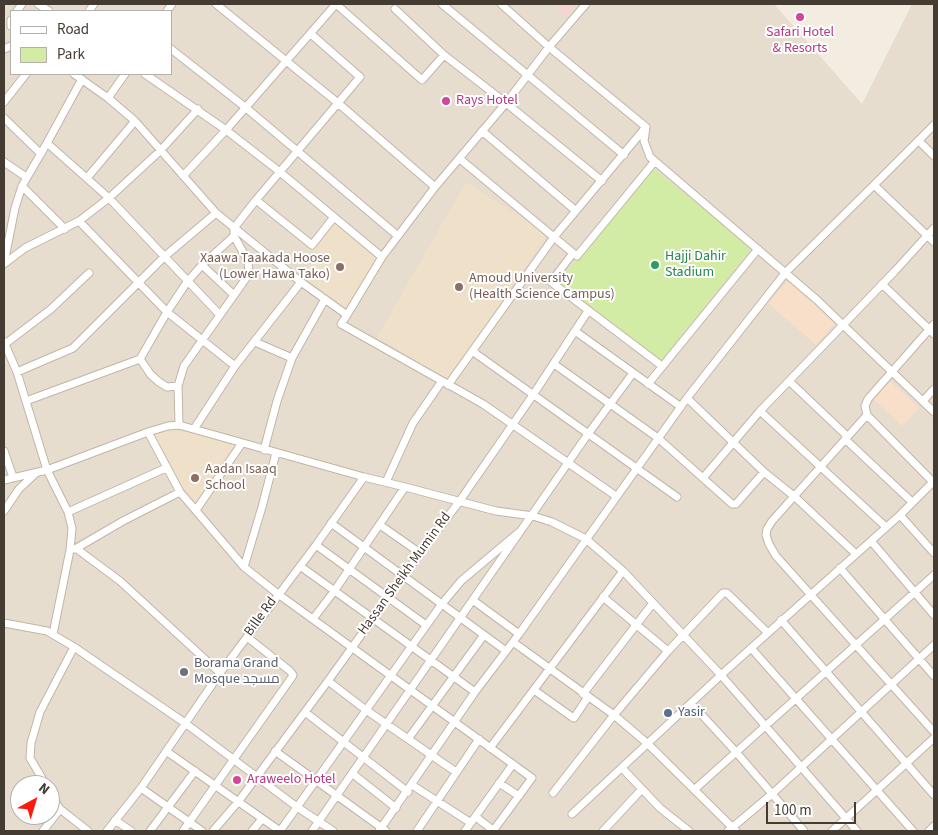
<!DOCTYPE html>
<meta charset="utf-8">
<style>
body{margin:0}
#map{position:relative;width:938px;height:835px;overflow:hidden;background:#f3ece1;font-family:"Source Sans 3",sans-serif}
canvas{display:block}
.frame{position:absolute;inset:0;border:5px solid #443b32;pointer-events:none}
.legend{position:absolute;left:10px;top:10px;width:162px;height:65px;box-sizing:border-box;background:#fff;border:1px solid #b4b1ad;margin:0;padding:6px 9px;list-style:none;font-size:15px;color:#443b32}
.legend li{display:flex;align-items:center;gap:10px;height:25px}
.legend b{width:25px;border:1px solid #b4b1ad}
.north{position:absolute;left:10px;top:775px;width:50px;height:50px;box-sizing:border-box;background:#fff;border:1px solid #b4b1ad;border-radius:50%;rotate:39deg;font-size:14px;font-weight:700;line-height:20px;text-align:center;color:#443b32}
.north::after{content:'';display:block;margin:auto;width:18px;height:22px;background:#ff180c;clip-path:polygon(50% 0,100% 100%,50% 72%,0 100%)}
.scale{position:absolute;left:766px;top:802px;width:90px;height:22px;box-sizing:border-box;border:2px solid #443b32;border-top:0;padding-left:6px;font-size:15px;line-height:18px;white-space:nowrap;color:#443b32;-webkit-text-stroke:4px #fff;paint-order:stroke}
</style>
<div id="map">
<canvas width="938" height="835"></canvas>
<div class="frame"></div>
<ul class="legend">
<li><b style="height:6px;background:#fff"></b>Road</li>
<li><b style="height:14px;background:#d3eca5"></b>Park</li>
</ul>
<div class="north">N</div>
<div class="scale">100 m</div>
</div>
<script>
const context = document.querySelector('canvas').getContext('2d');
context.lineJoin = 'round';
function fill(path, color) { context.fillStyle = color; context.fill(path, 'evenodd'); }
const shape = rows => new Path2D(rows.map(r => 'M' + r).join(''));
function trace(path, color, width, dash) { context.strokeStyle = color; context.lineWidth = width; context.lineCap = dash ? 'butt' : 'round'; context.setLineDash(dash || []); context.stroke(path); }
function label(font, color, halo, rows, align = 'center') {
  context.font = font + ' "Source Sans 3",Cairo,sans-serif'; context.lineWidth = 4; context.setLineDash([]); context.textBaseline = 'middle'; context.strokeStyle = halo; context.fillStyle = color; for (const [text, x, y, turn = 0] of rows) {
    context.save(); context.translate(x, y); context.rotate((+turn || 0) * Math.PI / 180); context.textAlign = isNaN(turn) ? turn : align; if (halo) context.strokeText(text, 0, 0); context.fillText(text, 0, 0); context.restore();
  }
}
fill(shape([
 [4,4,774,4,862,104,912,4,934,4,934,831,4,831],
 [11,11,171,11,171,74,11,74],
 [20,785,50,785,50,815,20,815]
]), '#e7ddcf');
fill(shape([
 [788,281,835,323,816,345,768,303],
 [890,381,919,408,902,426,873,399]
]), '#f8dfc9');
fill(shape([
 [466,182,537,227,546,237,447,380,377,337],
 [335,222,378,258,346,309,301,277,318,254,312,249],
 [172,430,195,433,237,445,196,507,182,490,167,466,153,434]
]), '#eee0c9');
fill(shape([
 [553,4,578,4,567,16]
]), '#f5d4d3');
fill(shape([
 [653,168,752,248,661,361,558,282]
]), '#d3eca5');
const minor = shape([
 [38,4,49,11],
 [216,4,338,103,435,187],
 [442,4,624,155],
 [501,4,549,47,646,127],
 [395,9,444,55,506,103,602,181],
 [17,11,22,4],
 [89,11,94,4],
 [167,11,172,4],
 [11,20,11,26],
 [4,49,11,46],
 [171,49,245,107,398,236],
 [74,74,108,98,135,121,216,213,301,282,347,315,382,257,435,187,506,103,549,47,586,4],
 [145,74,226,130,280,172,382,257],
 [108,98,125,74],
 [4,102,26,74],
 [4,118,41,154],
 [934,125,874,185,934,242],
 [482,131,576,211],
 [919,141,934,156],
 [47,143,109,198,220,315],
 [460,159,573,253,551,282,662,366],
 [4,162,26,177],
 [183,176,226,130,336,4,422,80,444,55],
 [87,178,135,121],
 [22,186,65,229],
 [256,200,312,245,334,217],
 [79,221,167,312,235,366],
 [573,253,577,256,655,161],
 [4,263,15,208,22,186,47,143,82,79],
 [4,264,25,248,79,221,109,198,160,151,198,109],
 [202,265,234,295],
 [882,284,934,334],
 [347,315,341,324,483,404,616,496],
 [934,324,868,399,865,406,867,415,772,521,767,529,766,535,769,544,776,556,934,732],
 [575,331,681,407],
 [4,342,17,372,47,470,68,512,72,528,70,550,53,634],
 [255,342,292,358],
 [5,344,51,309,89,273],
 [472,351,677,497],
 [140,359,151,375,159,382,167,387,178,386],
 [554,364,658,438,732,504,736,504,764,472],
 [17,372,73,348,164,257,216,213],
 [789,381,847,436],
 [648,384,758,249],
 [448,385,554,237,646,127,644,141,650,157,817,300,934,412],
 [687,398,764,472,795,497,856,554],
 [26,401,140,359,167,312,187,282,202,265,234,236,234,228,256,200,360,77,311,34],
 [923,401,934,389],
 [760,411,886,527],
 [867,415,933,482],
 [179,425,178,386,184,366,249,274,248,261,234,236],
 [194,429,235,366,301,282],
 [148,432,180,492,244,567,278,594,532,778,493,831],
 [845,439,912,502],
 [264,450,277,401,292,358,325,299],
 [4,451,13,477],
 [703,478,760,411,895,271,934,228],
 [4,480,47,470,148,432,168,426,179,425,364,477,405,487,496,511,533,516,552,522,586,539,623,571,721,675,857,831],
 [386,482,413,423,442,381],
 [196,510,242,443],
 [4,511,19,489,36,473],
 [68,512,166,468],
 [900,515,934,553],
 [331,523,506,651],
 [380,525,420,553],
 [871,541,934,615],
 [316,545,426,625],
 [75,549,123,521,180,492],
 [77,549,120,581,220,673],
 [300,566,475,692],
 [244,567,262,507,276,453],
 [840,568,934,676],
 [603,597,668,651],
 [474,601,519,634],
 [313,619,335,590,405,487],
 [781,620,934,795],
 [4,623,47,631,74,647,185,723,297,807,333,831],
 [513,642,614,715,648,744,736,831],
 [751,648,913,831],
 [328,681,366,710,456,772],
 [534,690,572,717,574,718,588,697],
 [583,694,653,603],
 [691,703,736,752,804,831],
 [305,712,408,792],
 [408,739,484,635],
 [490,748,623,571],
 [166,751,280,831],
 [275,751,386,831],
 [622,768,660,808,689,831],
 [353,774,396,808],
 [499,783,519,796],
 [46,785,30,758,31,743,40,712,74,647],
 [412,785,471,823],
 [141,788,202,831],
 [695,789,934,575],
 [50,793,60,809,88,831],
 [553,793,614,715,668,651,723,593,727,593,768,633],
 [572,814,721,675,900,515,934,481],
 [476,817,494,831],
 [115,820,131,831],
 [43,831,60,809],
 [107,831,141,788,220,673,316,545,364,477],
 [150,831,195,771],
 [183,831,292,677,293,675,290,671,247,637],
 [213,831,238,802,328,681,420,553,459,502,533,395,588,311],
 [252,831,262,819],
 [280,831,441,605,461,581,518,533],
 [312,831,588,434,633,373],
 [379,831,475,692,519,634,687,398,786,272,874,185],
 [417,831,479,739],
 [465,831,513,764],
 [603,831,642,789],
 [728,831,772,794,934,645],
 [832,831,934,738],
 [929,831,934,826]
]);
trace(minor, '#c1b5a6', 9);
trace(minor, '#fff', 7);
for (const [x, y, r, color] of [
 [800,17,5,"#d1479c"],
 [446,101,5,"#d1479c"],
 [655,265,5,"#2e9e5b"],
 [340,267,5,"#8d6e63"],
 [459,287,5,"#8d6e63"],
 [195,478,5,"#8d6e63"],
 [184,672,5,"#6b7280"],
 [668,713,5,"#5c6f8a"],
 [237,780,5,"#d1479c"]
]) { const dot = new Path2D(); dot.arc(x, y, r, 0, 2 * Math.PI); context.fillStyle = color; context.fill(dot); trace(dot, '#fff', 2); }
label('14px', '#b23c85', '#fff', [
 ["Safari Hotel",800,33,"center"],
 ["& Resorts",800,49,"center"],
 ["Rays Hotel",456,101],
 ["Araweelo Hotel",247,780]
], 'left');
label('14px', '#27864d', '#fff', [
 ["Hajji Dahir",665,257],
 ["Stadium",665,273]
], 'left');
label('14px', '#785e54', '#fff', [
 ["Xaawa Taakada Hoose",330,259,"right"],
 ["(Lower Hawa Tako)",330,275,"right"],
 ["Amoud University",469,279],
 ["(Health Science Campus)",469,295],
 ["Aadan Isaaq",205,470],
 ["School",205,486]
], 'left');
label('14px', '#443b32', '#fff', [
 ["Hassan Sheikh Mumin Rd",405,574,-54],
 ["Bille Rd",261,617,-54]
]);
label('14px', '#5b616d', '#fff', [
 ["Borama Grand",194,664],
 ["Mosque مسجد",194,680]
], 'left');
label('14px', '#4e5e75', '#fff', [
 ["Yasir",678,713]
], 'left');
</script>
